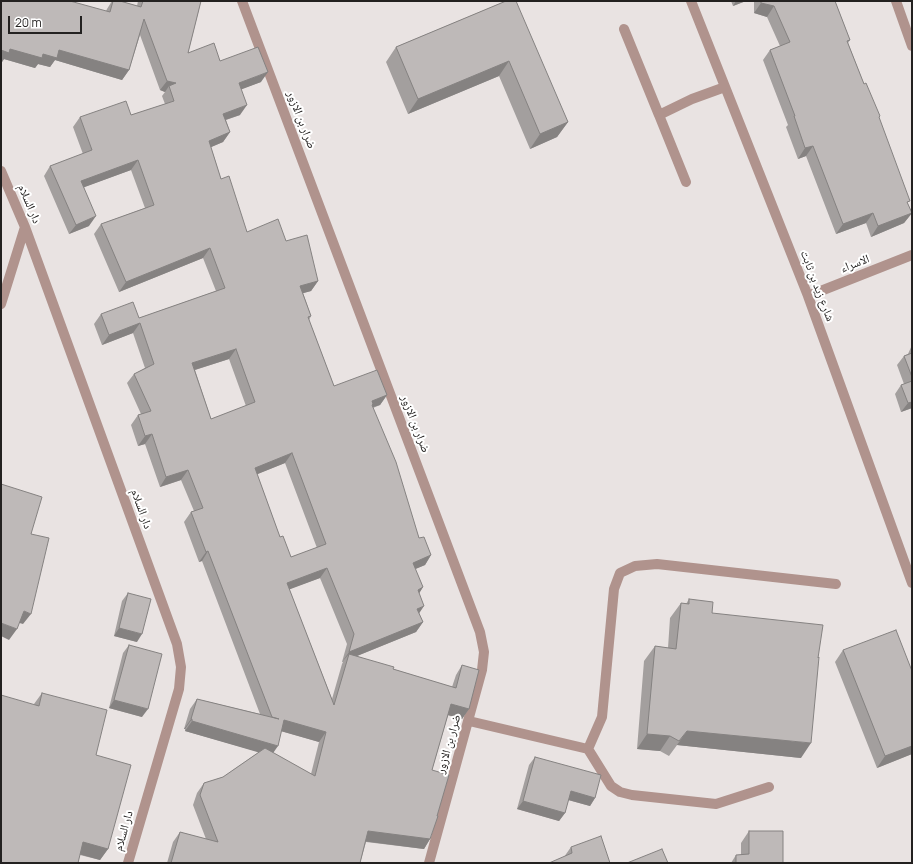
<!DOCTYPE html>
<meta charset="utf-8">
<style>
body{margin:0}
#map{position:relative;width:913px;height:864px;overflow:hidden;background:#e9e3e2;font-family:Manrope,sans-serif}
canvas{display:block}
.frame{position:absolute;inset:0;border:2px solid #232120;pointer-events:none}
.scale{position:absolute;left:8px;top:16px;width:74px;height:18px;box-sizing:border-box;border:2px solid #232120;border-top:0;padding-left:5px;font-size:12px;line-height:14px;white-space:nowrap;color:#232120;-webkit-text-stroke:3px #fff;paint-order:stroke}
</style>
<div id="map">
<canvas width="913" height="864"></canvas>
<div class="frame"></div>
<div class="scale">20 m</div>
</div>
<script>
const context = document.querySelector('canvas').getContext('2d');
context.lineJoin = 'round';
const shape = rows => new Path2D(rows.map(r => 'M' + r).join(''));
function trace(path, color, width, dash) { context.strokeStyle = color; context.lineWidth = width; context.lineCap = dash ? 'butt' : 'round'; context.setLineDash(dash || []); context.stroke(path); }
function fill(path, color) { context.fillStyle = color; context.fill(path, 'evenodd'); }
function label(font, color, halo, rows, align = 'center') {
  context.font = font + ' Manrope,"Noto Naskh Arabic",sans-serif'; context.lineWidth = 4; context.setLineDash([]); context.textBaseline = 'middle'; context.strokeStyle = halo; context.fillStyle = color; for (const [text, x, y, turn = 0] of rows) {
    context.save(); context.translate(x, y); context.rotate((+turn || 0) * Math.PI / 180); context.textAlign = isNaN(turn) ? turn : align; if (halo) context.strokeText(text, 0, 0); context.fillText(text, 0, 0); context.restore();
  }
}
trace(shape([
 [242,1,480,632,484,652,482,670,429,863],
 [691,1,808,296,912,583],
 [896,1,912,46],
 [624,29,659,115],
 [1,171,25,227,177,644,181,667,179,689,128,863],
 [686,182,659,115,692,99,725,87],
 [808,296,912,255],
 [1,304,25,227],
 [469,721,588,749,611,786,620,792,632,795,716,804,769,787],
 [588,749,602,717,614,589,620,573,635,566,657,564,836,584]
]), '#b0938d', 10);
fill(shape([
 [1,1,106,11,107,9,112,1,120,1,137,6,138,1,201,1,188,53,220,61,261,82,241,89,240,115,226,120,230,132,223,142,211,147,221,179,247,232,286,241,318,281,311,291,303,293,311,316,309,320,334,386,387,395,380,405,373,408,419,538,431,555,425,565,415,569,423,587,419,593,419,613,423,622,416,632,357,656,393,669,452,687,456,675,462,665,469,709,462,719,448,715,432,770,430,839,424,849,366,842,360,863,167,863,173,842,180,832,206,839,193,805,197,793,204,783,223,777,259,752,185,731,185,729,184,729,190,709,197,699,260,714,202,561,199,562,184,522,191,512,194,511,181,480,160,487,145,444,138,446,131,425,138,415,141,414,127,383,134,374,145,368,133,333,102,345,94,324,101,314,139,318,216,291,203,258,119,292,94,234,101,224,145,208,131,170,84,187,89,226,69,234,44,176,50,166,83,154,73,127,80,117,131,115,165,104,162,96,165,92,160,90,140,35,129,70,122,80,55,60,50,67,38,64,35,68,4,59,2,62],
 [229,359,246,406,211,419,195,370],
 [285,463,317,548,291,557,280,537,257,474],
 [320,578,347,644,342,662,343,662,342,664,332,699,289,589],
 [281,731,319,742,311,774,273,753],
 [506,1,568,122,557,137,530,149,499,76,408,114,386,62,396,47],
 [731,1,746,1,733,6],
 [754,1,835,1,850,40,848,43,864,84,879,118,908,204,912,213,904,223,871,237,866,223,836,234,806,156,798,159,786,127,788,125,763,60,770,50,780,46,767,17,754,13],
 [912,345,912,408,901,412,895,394,901,385,904,384,897,365,904,356,908,354],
 [128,593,137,642,114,636,122,601],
 [689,599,712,613,801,758,677,745,669,756,660,751,637,749,644,661,655,646,668,648,670,618,681,603,686,604],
 [129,645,142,717,109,708,123,653],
 [843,650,912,671,912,754,877,768,835,662],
 [42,693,96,755,108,849,100,860,80,855,34,704],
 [535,757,595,798,590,806,568,800,565,813,559,821,517,809,529,765],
 [749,831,783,863,731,863,736,855,741,855,741,843],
 [571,847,610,863,564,857]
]), '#a39f9e');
fill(shape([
 [736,1,746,1,733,6],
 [761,3,774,6,767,17,754,13],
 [10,49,43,54,59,50,129,70,122,80,55,60,50,67,38,64,35,68,4,59,2,62,1,62,1,50],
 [509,61,499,76,408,114,418,99],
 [268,72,261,82,232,93,239,83],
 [167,81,176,83,169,86,165,92,160,90],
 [247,105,240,115,216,123,223,114],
 [568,122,557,137,530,149,540,134],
 [230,132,223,142,202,151,209,141],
 [813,146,806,156,798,159,805,148],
 [138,160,131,170,74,191,81,181],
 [873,213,866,223,836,234,843,224],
 [912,213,904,223,871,237,878,226],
 [96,216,89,226,69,234,76,225],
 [210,248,203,258,119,292,126,282],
 [318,281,311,291,293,296,300,286],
 [140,323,133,333,102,345,109,335],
 [236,349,229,359,185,373,192,363],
 [387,395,380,405,370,408,372,401],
 [912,402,912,408,901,412,908,403],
 [152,434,145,444,138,446,145,436],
 [292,453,285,463,248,478,255,468],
 [188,470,181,480,160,487,166,477],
 [208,551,202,561,199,562,206,552],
 [431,555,425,565,406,573,413,563],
 [327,568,320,578,280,593,287,583],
 [423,587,417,597,418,590],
 [424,606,418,615,417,609],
 [24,611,31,614,23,624,16,622],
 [423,622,416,632,347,660,349,654,342,662,349,652],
 [1,623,17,629,9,640,1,636],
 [119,628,142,634,137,642,114,636],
 [114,700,148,709,142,717,109,708],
 [451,704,469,709,462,719,444,714],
 [191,719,192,719,185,729,184,729],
 [284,720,326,732,319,742,277,730],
 [192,721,278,746,271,756,185,731],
 [687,731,811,743,801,758,677,745,669,756],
 [647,734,670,736,660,751,637,749],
 [912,746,912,754,877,768,885,756],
 [571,791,595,798,590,806,565,799],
 [523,801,565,813,559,821,517,809],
 [368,831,430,839,424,849,362,841],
 [83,842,108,849,100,860,75,853]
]), '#858281');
const building = shape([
 [1,1,70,1,110,12,113,1,120,1,141,7,143,1,201,1,188,53,214,43,220,61,258,47,268,72,239,83,247,105,223,114,230,132,209,141,221,179,229,176,247,232,278,219,286,241,307,235,318,281,300,286,311,316,308,317,334,386,377,370,387,395,372,401,373,404,372,405,396,462,419,538,424,537,431,555,413,563,423,587,418,590,424,606,417,609,423,622,349,652,354,634,327,568,287,583,334,705,349,654,394,667,393,669,456,688,462,665,479,670,469,709,451,704,432,770,449,775,437,816,438,816,430,839,368,831,360,863,171,863,180,832,218,842,200,795,204,783,223,777,265,748,315,776,326,732,284,720,278,746,192,721,192,719,191,719,197,699,279,719,272,717,208,551,206,552,191,512,203,508,188,470,166,477,152,434,145,436,138,415,151,411,134,374,154,364,140,323,109,335,101,314,133,302,139,318,225,288,210,248,126,282,101,224,154,205,138,160,81,181,96,216,76,225,50,166,92,150,80,117,126,101,131,115,174,101,169,86,176,83,167,81,144,19,129,70,59,50,57,58,43,54,42,58,10,49,9,53,1,50,1,1],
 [236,349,255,402,211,419,192,363,236,349],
 [292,453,326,544,291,557,283,536,280,537,255,468,292,453],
 [506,1,516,1,568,122,540,134,509,61,418,99,396,47,506,1],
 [761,1,835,1,850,40,847,41,864,84,866,83,880,116,879,117,910,201,907,202,912,213,878,226,873,213,843,224,813,146,805,148,794,116,795,116,770,50,790,42,774,6,761,3,761,1],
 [912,352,912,377,904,356,912,353,912,352],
 [912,381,912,402,908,403,901,385,912,381],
 [1,484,42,497,31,534,49,538,31,614,24,611,17,629,1,623,1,484],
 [128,593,151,599,142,634,119,628,128,593],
 [689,599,713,602,712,613,823,625,818,658,819,657,811,743,687,731,679,741,670,736,647,734,655,646,676,649,681,603,689,604,689,599],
 [896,630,912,671,912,746,885,756,843,650,896,630],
 [129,645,162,654,148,709,114,700,129,645],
 [42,693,107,710,96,755,131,765,108,849,83,842,78,863,1,863,1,695,39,706,42,693],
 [535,757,601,775,595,798,571,791,565,813,523,801,535,757],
 [749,831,783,831,783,863,736,863,736,855,749,854,749,831],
 [601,836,610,863,549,863,572,853,571,847,601,836],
 [662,849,668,863,627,863,662,849]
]);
fill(building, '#beb9b8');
trace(building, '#858281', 1);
label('12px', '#232120', '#fff', [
 ["ضرار بن الازور",301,120,69],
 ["دار السلام",29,204,67],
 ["الاسراء",855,264,-21],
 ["شارع زيد بن ثابت",817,286,69],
 ["ضرار بن الازور",415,424,69],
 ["دار السلام",141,509,70],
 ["ضرار بن الازور",449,744,-74],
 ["دار السلام",124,831,-74]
]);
</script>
